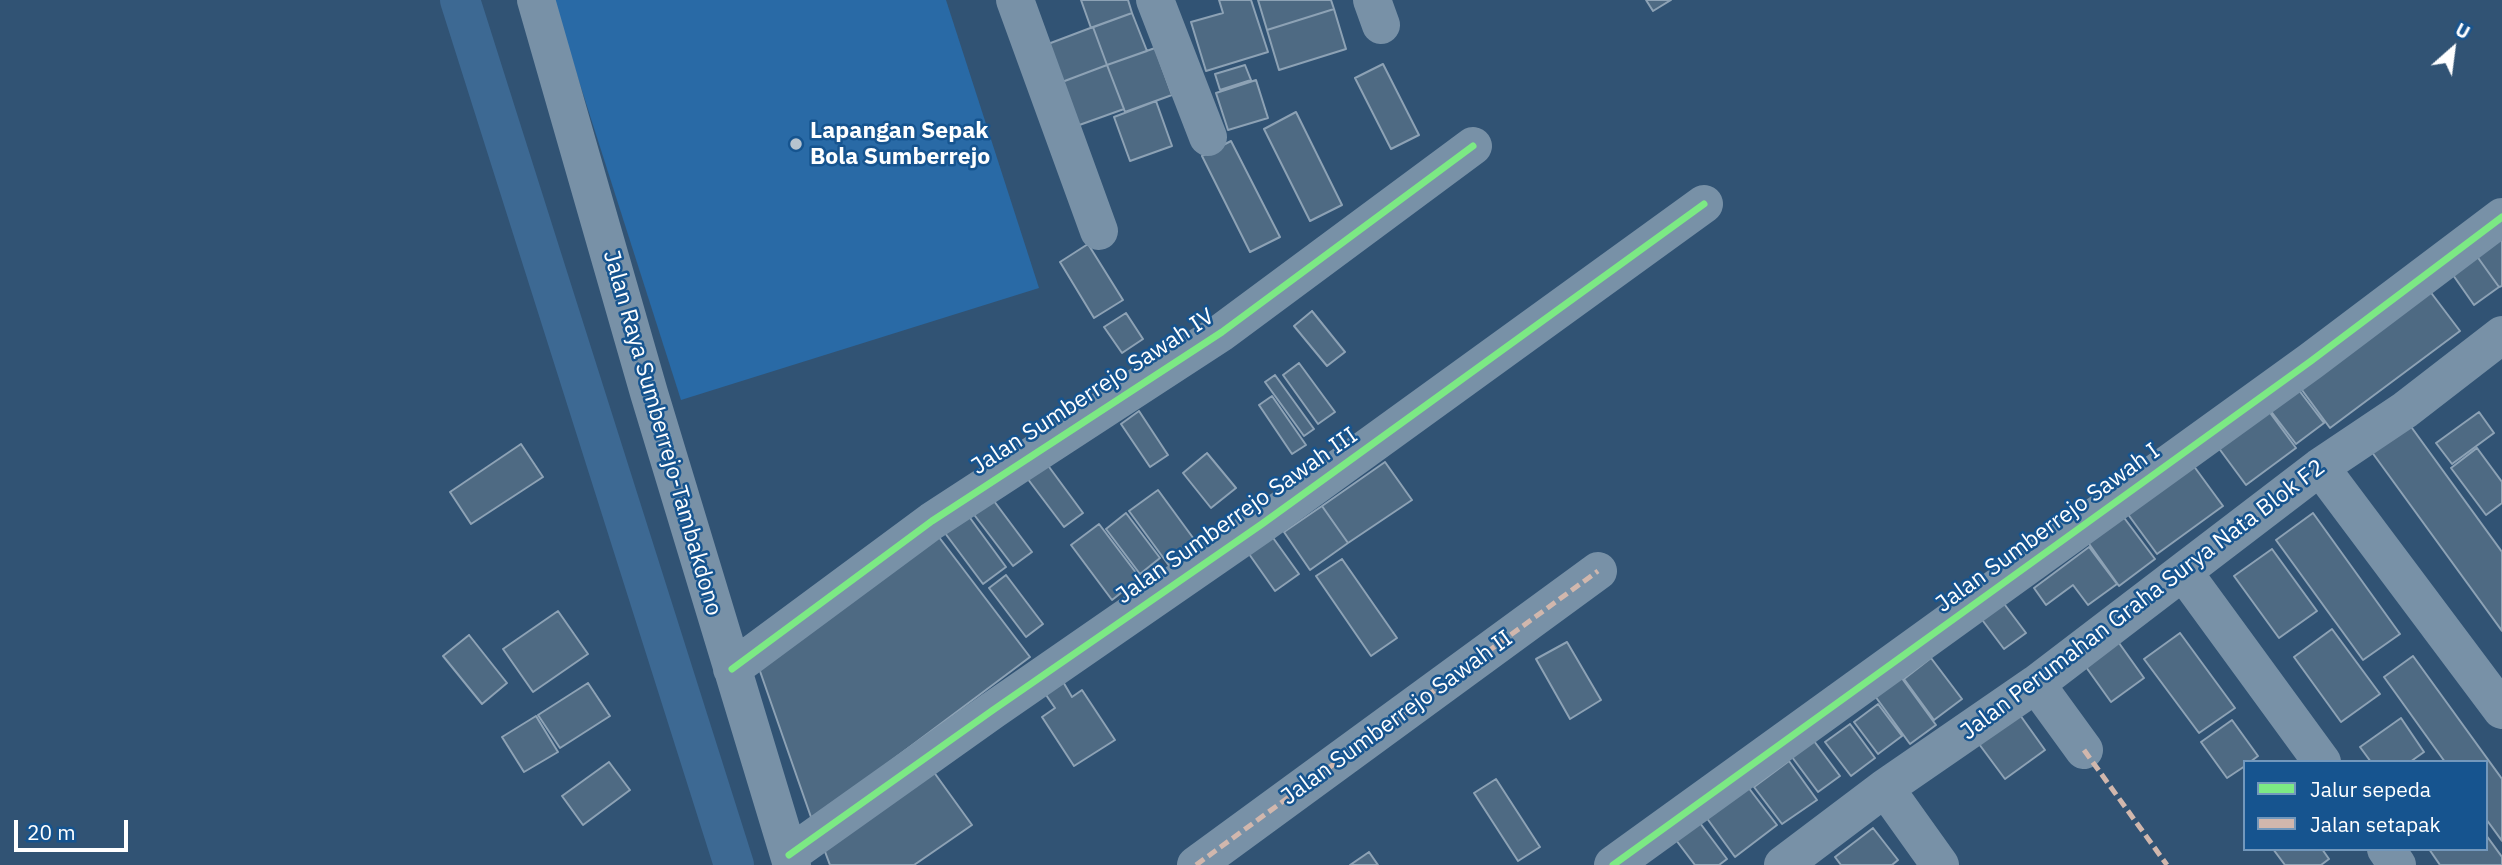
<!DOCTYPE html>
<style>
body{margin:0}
#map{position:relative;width:2502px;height:865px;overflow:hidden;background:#315374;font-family:"IBM Plex Sans",sans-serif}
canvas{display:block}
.legend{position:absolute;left:2243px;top:760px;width:245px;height:91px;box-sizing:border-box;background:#16548f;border:2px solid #7398bc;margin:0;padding:9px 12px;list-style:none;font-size:21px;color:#fff}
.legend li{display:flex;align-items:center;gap:14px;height:35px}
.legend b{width:35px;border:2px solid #7398bc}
.north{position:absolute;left:2418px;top:14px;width:70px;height:70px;-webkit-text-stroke:5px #16548f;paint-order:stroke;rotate:28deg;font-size:19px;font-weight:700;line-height:28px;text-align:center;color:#fff}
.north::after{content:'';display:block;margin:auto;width:24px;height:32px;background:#fff;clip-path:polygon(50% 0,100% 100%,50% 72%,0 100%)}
.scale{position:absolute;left:14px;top:820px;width:114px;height:32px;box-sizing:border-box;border:4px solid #fff;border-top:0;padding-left:9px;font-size:21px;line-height:24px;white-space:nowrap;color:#fff;-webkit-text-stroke:5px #16548f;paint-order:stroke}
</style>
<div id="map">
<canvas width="2502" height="865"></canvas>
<ul class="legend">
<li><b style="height:9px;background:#7ce984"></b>Jalur sepeda</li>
<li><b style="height:9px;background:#d1b7ad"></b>Jalan setapak</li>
</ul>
<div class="north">U</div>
<div class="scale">20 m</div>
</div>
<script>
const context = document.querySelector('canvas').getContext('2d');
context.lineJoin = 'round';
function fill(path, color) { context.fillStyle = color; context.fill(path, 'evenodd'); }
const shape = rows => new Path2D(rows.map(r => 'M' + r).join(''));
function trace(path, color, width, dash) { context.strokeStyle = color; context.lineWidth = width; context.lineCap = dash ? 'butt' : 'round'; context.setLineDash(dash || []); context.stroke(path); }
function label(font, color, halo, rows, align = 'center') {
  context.font = font + ' "IBM Plex Sans",sans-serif'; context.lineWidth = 5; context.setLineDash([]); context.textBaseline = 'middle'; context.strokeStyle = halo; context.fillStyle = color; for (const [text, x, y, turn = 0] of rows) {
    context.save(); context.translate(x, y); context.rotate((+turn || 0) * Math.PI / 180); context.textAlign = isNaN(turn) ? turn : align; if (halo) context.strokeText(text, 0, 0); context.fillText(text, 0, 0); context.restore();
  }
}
fill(shape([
 [553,0,946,0,1039,288,681,400]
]), '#296aa6');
trace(shape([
 [460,0,734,865]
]), '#3d6993', 40);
const building = shape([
 [1081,0,1128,0,1132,13,1091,28,1081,0],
 [1219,0,1251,0,1268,52,1206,71,1191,22,1223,13,1219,0],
 [1258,0,1331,0,1334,9,1267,30,1258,0],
 [1646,0,1671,0,1653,11,1646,0],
 [1334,9,1346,49,1279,70,1267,30,1334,9],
 [1132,13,1147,51,1107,65,1093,27,1132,13],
 [1093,27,1107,65,1062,82,1048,44,1093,27],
 [1155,48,1172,95,1125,112,1107,65,1155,48],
 [1383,64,1419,135,1391,149,1355,78,1383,64],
 [1107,65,1124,109,1071,128,1054,85,1107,65],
 [1245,65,1251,80,1220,90,1215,74,1245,65],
 [1256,80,1268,118,1228,130,1216,93,1256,80],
 [1156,101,1172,146,1130,161,1114,117,1156,101],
 [1296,112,1342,205,1310,221,1264,129,1296,112],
 [1231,141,1280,237,1250,252,1202,156,1231,141],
 [2502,233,2502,286,2499,287,2471,248,2502,233],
 [1088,244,1123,300,1094,318,1060,262,1088,244],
 [2471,248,2499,287,2474,305,2446,265,2471,248],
 [2429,290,2460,331,2330,428,2299,386,2429,290],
 [1312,311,1345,352,1327,366,1294,326,1312,311],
 [1126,313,1143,339,1122,353,1104,327,1126,313],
 [1299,363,1335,412,1318,424,1283,375,1299,363],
 [1275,375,1314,429,1304,436,1265,382,1275,375],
 [2298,389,2324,423,2296,444,2270,410,2298,389],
 [1272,396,1306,445,1292,454,1259,405,1272,396],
 [2265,406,2296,448,2246,485,2215,443,2265,406],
 [1139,411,1168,455,1150,467,1121,424,1139,411],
 [2479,412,2494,433,2452,464,2436,443,2479,412],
 [2404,417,2502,552,2502,631,2366,444,2404,417],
 [521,444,543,477,471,524,450,492,521,444],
 [2477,448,2502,482,2502,503,2486,515,2451,468,2477,448],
 [1207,453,1236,488,1211,508,1183,473,1207,453],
 [1041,456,1083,513,1064,527,1021,470,1041,456],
 [1385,462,1412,500,1348,543,1322,506,1385,462],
 [2193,465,2223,506,2157,554,2127,513,2193,465],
 [1158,490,1199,546,1170,567,1129,511,1158,490],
 [988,493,1032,552,1013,566,969,508,988,493],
 [1322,506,1348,543,1310,570,1284,532,1322,506],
 [965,511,1006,567,983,584,942,529,965,511],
 [1126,513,1160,558,1140,574,1106,529,1126,513],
 [2313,513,2400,634,2363,660,2276,540,2313,513],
 [2122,515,2155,559,2119,586,2087,541,2122,515],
 [929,524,1030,657,812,820,754,654,929,524],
 [1099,524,1140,578,1112,600,1071,545,1099,524],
 [1266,528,1299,574,1275,591,1242,544,1266,528],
 [2089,547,2117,584,2088,605,2073,585,2046,605,2034,588,2089,547],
 [2272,549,2317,611,2279,638,2234,576,2272,549],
 [1342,559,1397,638,1371,656,1316,576,1342,559],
 [1006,575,1043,624,1026,637,989,588,1006,575],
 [2002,601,2026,633,2004,649,1980,617,2002,601],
 [558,611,588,654,533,692,503,649,558,611],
 [2332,629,2380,694,2341,722,2294,657,2332,629],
 [2180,633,2235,708,2199,733,2144,659,2180,633],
 [469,635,507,683,482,704,443,656,469,635],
 [2114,636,2144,678,2111,702,2081,660,2114,636],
 [1567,642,1601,700,1570,719,1536,659,1567,642],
 [2413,656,2502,779,2502,841,2486,819,2486,762,2445,762,2384,677,2413,656],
 [1931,658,1962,699,1934,720,1904,679,1931,658],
 [1901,677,1936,725,1910,744,1875,696,1901,677],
 [1062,680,1072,697,1082,690,1115,740,1074,766,1042,717,1055,708,1044,692,1062,680],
 [588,683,610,716,560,748,538,715,588,683],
 [1878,704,1902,736,1878,754,1854,722,1878,704],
 [2020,715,2045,750,2005,779,1979,744,2020,715],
 [536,716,558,752,524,772,502,737,536,716],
 [2401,718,2424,752,2410,762,2371,762,2360,747,2401,718],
 [2232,720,2258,756,2250,762,2245,762,2245,766,2227,778,2201,742,2232,720],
 [1850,724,1875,758,1851,776,1825,742,1850,724],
 [1814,741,1840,776,1818,792,1792,757,1814,741],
 [1789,761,1817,800,1782,824,1754,787,1789,761],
 [609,762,630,790,583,825,562,796,609,762],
 [928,764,972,825,914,865,830,865,821,841,928,764],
 [1496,779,1540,847,1518,861,1474,793,1496,779],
 [1748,787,1777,825,1735,857,1706,817,1748,787],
 [1700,823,1727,859,1719,865,1695,865,1676,840,1700,823],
 [1873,828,1898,860,1892,865,1841,865,1835,857,1873,828],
 [2486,835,2502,857,2502,865,2440,865,2429,849,2486,849,2486,835],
 [2273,849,2322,849,2329,859,2321,865,2285,865,2273,849],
 [1369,852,1378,865,1350,865,1369,852]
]);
fill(building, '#4e6a83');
trace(building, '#8da2b5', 2);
trace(shape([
 [536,0,649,393,792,865],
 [1015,0,1099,231],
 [1155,0,1208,137],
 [1372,0,1381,25],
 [2320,467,2502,710],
 [2184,573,2322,762],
 [732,669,932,521,1222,332,1473,146],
 [2036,684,2084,750],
 [1885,788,1940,865],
 [2386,849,2397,865],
 [789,855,993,710,1262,524,1704,204],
 [1196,865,1598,571],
 [1613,865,2311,361,2502,217],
 [1783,865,1885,788,2036,684,2320,467,2405,410,2502,335]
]), '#7891a7', 38);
trace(shape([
 [2084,750,2167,865],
 [1196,865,1598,571]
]), '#d1b7ad', 5, [10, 5]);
trace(shape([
 [732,669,932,521,1222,332,1473,146],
 [789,855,993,710,1262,524,1704,204],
 [1613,865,2311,361,2502,217]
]), '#7ce984', 7);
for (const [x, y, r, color] of [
 [796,144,7,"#b7c3ce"]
]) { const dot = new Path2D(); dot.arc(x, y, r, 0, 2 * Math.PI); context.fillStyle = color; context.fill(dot); trace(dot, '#16548f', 2.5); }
label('bold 23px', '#fff', '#16548f', [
 ["Lapangan Sepak",810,131],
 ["Bola Sumberrejo",810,157]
], 'left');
label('23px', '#fff', '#16548f', [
 ["Jalan Sumberrejo Sawah IV",1093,392,-33],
 ["Jalan Raya Sumberrejo-Tambakdono",662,433,74],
 ["Jalan Sumberrejo Sawah III",1237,516,-35],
 ["Jalan Sumberrejo Sawah I",2048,528,-36],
 ["Jalan Perumahan Graha Surya Nata Blok F2",2143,600,-37],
 ["Jalan Sumberrejo Sawah II",1397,718,-36]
]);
</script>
